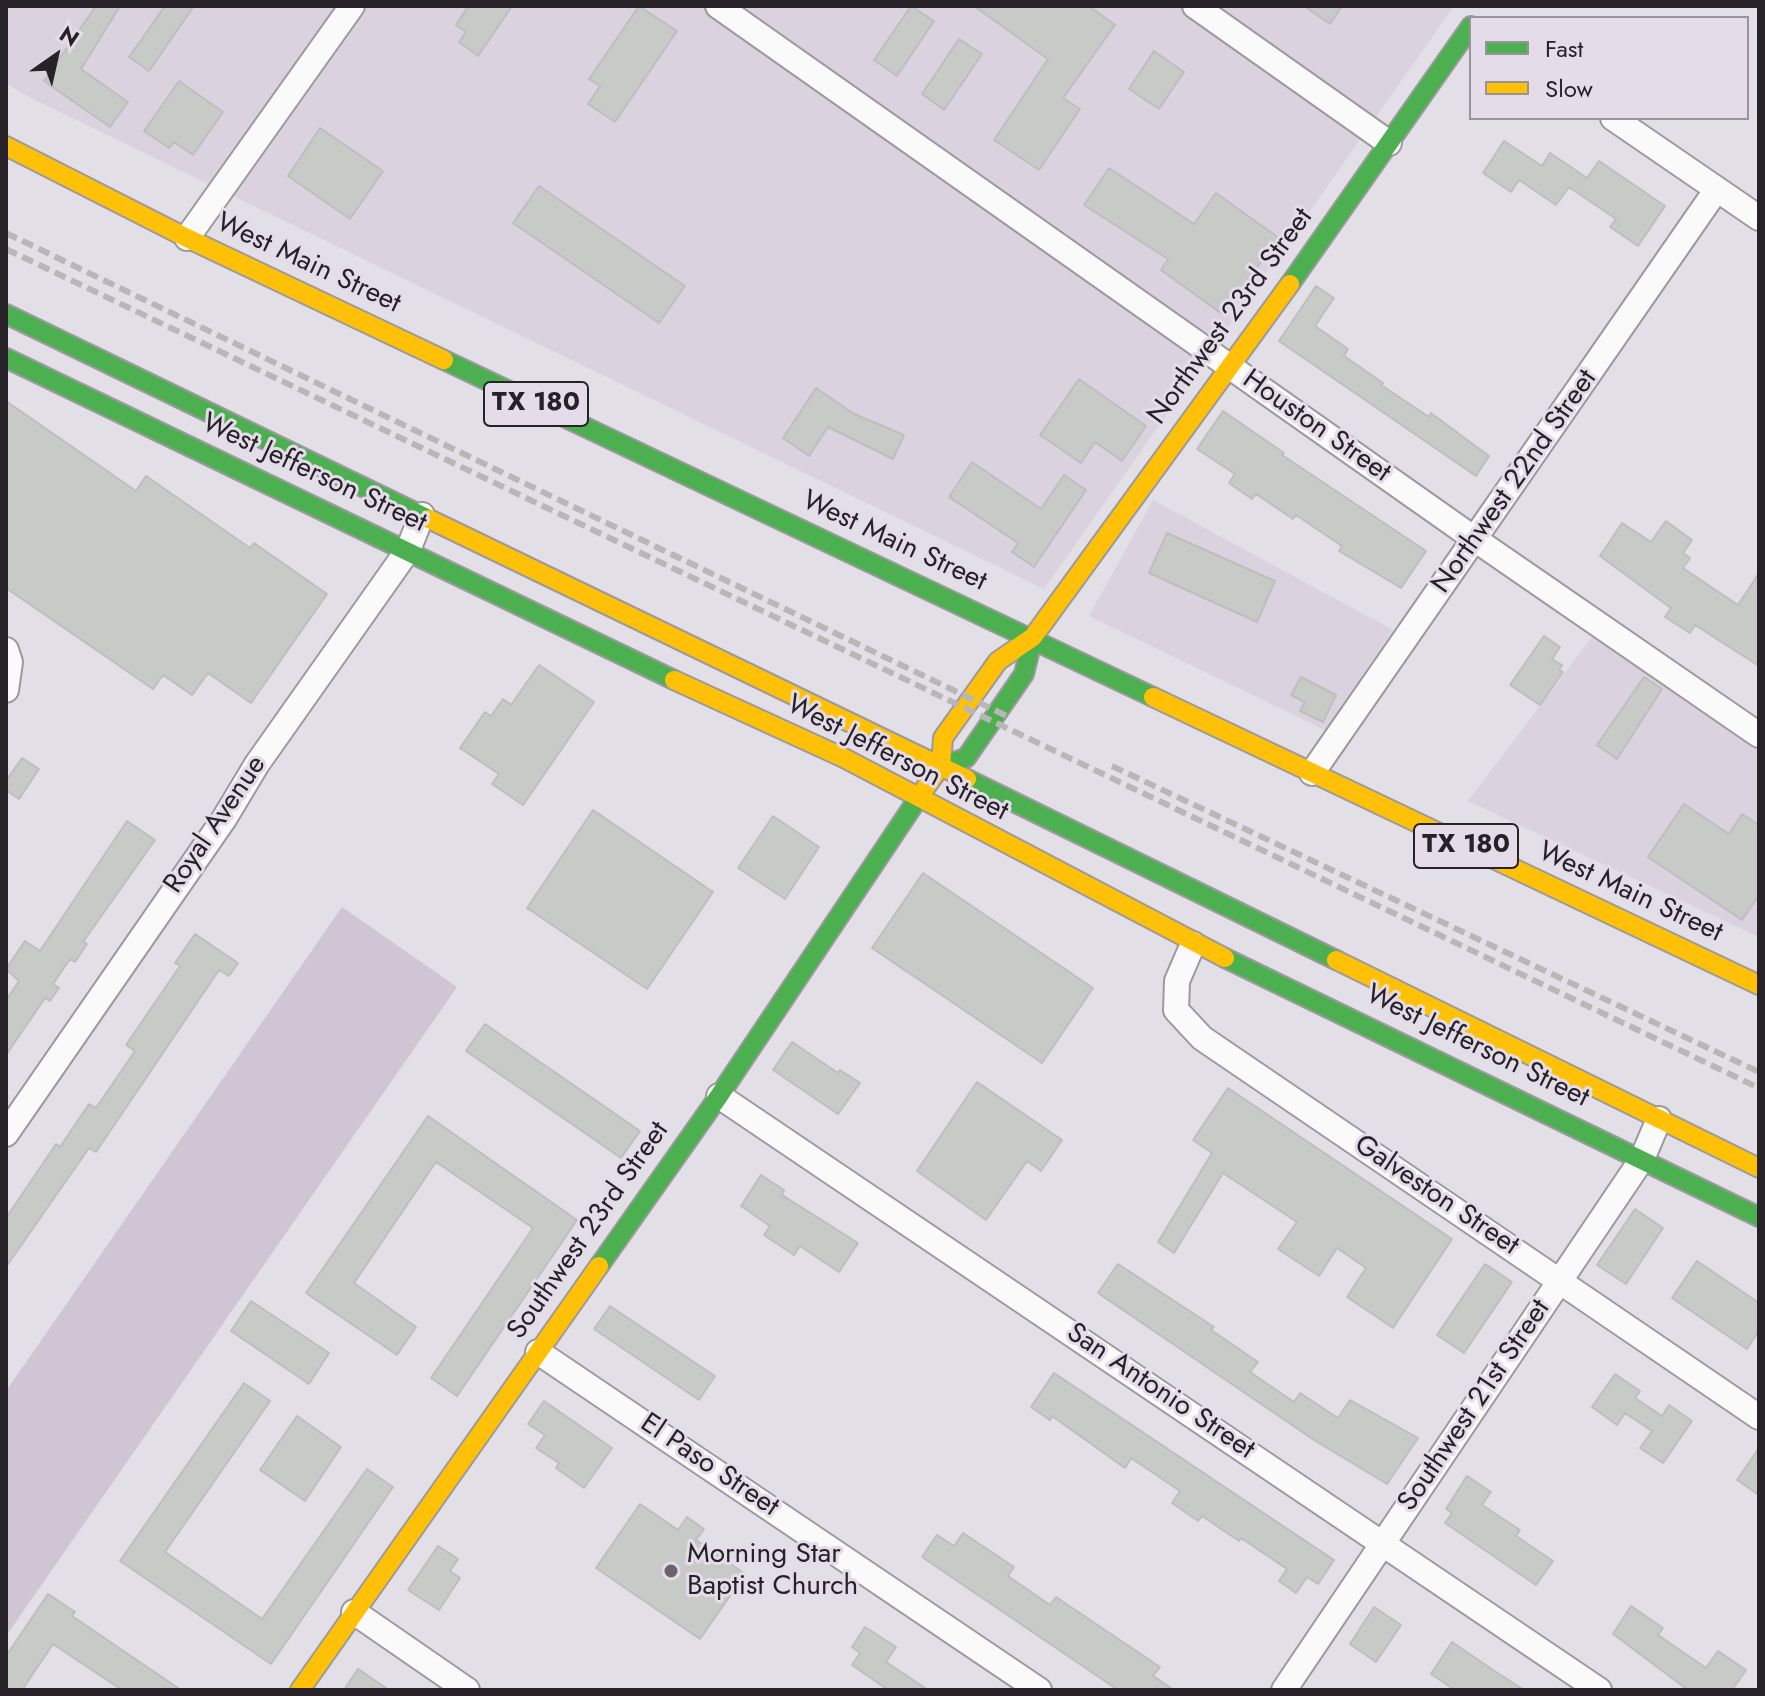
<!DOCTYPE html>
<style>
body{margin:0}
#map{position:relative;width:1765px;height:1696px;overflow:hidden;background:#e3dfe6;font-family:Jost,sans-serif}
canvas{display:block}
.frame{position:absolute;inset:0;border:8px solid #262227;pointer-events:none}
.legend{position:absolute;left:1469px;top:16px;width:280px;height:104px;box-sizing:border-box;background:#e4dce9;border:2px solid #98929b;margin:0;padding:10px 14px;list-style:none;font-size:24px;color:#262227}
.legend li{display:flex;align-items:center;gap:16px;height:40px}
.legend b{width:40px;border:2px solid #98929b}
.north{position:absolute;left:16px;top:16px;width:80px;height:80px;-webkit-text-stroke:6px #e4dce9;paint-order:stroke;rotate:34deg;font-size:22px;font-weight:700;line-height:32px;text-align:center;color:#262227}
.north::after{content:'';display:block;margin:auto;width:28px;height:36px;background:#262227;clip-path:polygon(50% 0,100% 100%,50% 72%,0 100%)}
</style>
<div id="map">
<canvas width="1765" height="1696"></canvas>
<div class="frame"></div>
<ul class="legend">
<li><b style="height:10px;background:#4caf50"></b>Fast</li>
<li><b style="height:10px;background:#ffc107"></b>Slow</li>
</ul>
<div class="north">N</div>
</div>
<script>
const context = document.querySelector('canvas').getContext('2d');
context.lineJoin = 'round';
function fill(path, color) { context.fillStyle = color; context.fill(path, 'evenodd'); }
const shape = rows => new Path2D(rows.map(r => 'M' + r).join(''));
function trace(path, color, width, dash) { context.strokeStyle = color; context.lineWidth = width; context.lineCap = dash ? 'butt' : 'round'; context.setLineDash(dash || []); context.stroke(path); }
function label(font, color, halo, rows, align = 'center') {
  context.font = font + ' Jost,sans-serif'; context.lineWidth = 6; context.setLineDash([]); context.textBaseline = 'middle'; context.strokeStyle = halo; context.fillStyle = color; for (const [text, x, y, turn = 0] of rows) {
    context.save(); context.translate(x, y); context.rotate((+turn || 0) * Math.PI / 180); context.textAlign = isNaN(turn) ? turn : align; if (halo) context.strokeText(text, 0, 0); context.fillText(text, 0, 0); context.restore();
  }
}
fill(shape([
 [6,6,1454,6,1044,589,33,99,6,84],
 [1153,500,1393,630,1325,730,1089,616],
 [1592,637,1759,750,1759,937,1468,801]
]), '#dbd2e0');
fill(shape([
 [342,907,457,987,6,1636,6,1391]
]), '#cfc5d5');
const building = shape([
 [96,6,120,6,81,69,128,102,110,127,44,81,96,6],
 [165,6,194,6,149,71,129,57,165,6],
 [468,6,512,6,478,56,459,42,466,32,456,25,468,6],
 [639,6,677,31,615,122,588,104,600,86,589,79,639,6],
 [911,6,934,21,897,76,874,60,911,6],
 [974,6,1089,6,1115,25,1063,98,1080,109,1039,170,994,140,1048,59,974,6],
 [1304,6,1342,6,1330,24,1304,6],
 [959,39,982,54,944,110,922,94,959,39],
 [1154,51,1184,72,1159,109,1129,89,1154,51],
 [179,81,223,112,193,155,174,142,169,148,144,131,179,81],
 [320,128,383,171,350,219,288,176,320,128],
 [1504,141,1542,166,1550,153,1587,178,1599,161,1665,206,1638,246,1610,227,1616,219,1569,187,1556,205,1519,180,1511,192,1483,173,1504,141],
 [1109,168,1194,224,1216,193,1279,238,1222,314,1161,270,1168,259,1084,205,1109,168],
 [539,186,685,286,659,323,513,223,539,186],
 [1316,286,1334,298,1315,326,1348,349,1344,356,1383,383,1381,385,1429,417,1431,413,1489,456,1476,476,1279,341,1316,286],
 [1079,379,1146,426,1122,461,1095,442,1081,463,1040,435,1079,379],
 [816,388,854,414,904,435,893,459,828,427,809,456,783,438,816,388],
 [6,401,136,491,146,476,250,548,254,543,327,594,251,703,208,673,192,695,163,675,153,689,6,588,6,401],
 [1223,411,1284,453,1282,455,1426,551,1401,588,1339,551,1342,546,1296,515,1293,519,1256,494,1252,499,1229,483,1235,474,1197,449,1223,411],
 [972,462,1041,509,1064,475,1086,490,1034,567,1012,552,1018,543,949,497,972,462],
 [1666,521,1692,540,1683,553,1690,558,1683,568,1738,605,1759,573,1759,666,1695,625,1690,633,1665,617,1671,608,1600,556,1622,523,1651,542,1666,521],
 [1167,533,1275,581,1257,622,1149,573,1167,533],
 [1544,636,1560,647,1552,659,1562,665,1559,670,1563,672,1540,705,1510,685,1544,636],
 [539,665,594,702,523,805,492,784,499,774,460,748,485,712,491,716,503,699,511,705,539,665],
 [1301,677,1336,695,1323,722,1300,711,1305,702,1291,695,1301,677],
 [1644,677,1662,689,1617,759,1597,745,1644,677],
 [22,758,39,769,19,799,6,790,6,781,22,758],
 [1684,804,1729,834,1742,814,1759,825,1759,895,1742,920,1648,857,1684,804],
 [593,810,713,892,647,989,527,908,593,810],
 [773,816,819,847,785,899,738,868,773,816],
 [127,821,155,840,83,942,87,944,75,962,70,959,53,984,59,988,50,1001,45,998,6,1055,6,1000,19,981,6,969,25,941,40,951,127,821],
 [923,873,1093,988,1042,1063,872,948,923,873],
 [195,934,238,963,229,976,219,970,96,1152,89,1148,6,1267,6,1218,56,1144,60,1147,89,1104,96,1108,135,1051,126,1045,180,966,175,963,195,934],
 [485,1024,640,1131,621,1158,466,1051,485,1024],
 [792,1042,838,1073,840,1070,860,1083,838,1114,773,1070,792,1042],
 [977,1082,1062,1140,1041,1171,1027,1161,986,1220,917,1171,977,1082],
 [1228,1088,1452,1239,1393,1328,1347,1297,1366,1268,1337,1248,1319,1276,1278,1249,1297,1222,1223,1173,1174,1253,1158,1242,1212,1153,1193,1140,1228,1088],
 [428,1116,577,1220,457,1396,431,1378,533,1228,436,1162,354,1283,416,1327,397,1355,306,1293,428,1116],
 [761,1175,784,1190,782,1195,858,1243,839,1272,800,1246,794,1255,764,1235,770,1226,741,1206,761,1175],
 [1635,1209,1663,1228,1626,1284,1597,1265,1635,1209],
 [1697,1261,1759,1303,1759,1330,1747,1349,1672,1298,1697,1261],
 [1118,1264,1214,1327,1211,1330,1258,1362,1250,1372,1294,1402,1300,1393,1338,1418,1350,1400,1418,1438,1387,1484,1314,1440,1098,1293,1118,1264],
 [1485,1264,1512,1282,1464,1353,1437,1335,1485,1264],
 [251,1301,329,1353,309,1384,231,1331,251,1301],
 [610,1306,715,1376,699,1400,594,1329,610,1306],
 [1054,1373,1334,1560,1318,1584,1307,1577,1296,1593,1279,1581,1287,1569,1241,1538,1239,1541,1202,1516,1198,1521,1172,1503,1180,1491,1131,1458,1125,1468,1052,1416,1050,1420,1031,1407,1054,1373],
 [1615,1374,1640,1391,1635,1398,1662,1416,1669,1405,1692,1421,1663,1463,1640,1448,1652,1431,1625,1413,1617,1425,1592,1407,1615,1374],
 [244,1383,270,1401,165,1552,262,1619,367,1469,393,1487,271,1664,120,1561,244,1383],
 [544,1401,612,1448,584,1488,556,1468,559,1463,536,1448,545,1435,528,1424,544,1401],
 [297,1416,341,1447,305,1501,260,1470,297,1416],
 [1759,1448,1759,1495,1737,1480,1759,1448],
 [1467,1476,1491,1492,1482,1505,1520,1530,1516,1536,1553,1561,1536,1585,1445,1523,1452,1513,1446,1509,1467,1476],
 [640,1504,678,1530,687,1517,704,1529,696,1540,745,1574,700,1639,596,1568,640,1504],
 [963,1533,1014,1567,1008,1576,1050,1605,1056,1597,1160,1667,1153,1676,1174,1690,1118,1690,922,1557,937,1535,954,1546,963,1533],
 [438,1546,458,1559,450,1571,460,1578,439,1610,408,1590,438,1546],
 [48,1594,75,1612,72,1616,181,1690,122,1690,53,1644,22,1690,6,1690,6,1656,48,1594],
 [1631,1606,1663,1628,1658,1635,1706,1668,1718,1651,1746,1670,1732,1690,1688,1690,1613,1634,1631,1606],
 [1374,1607,1401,1625,1376,1662,1350,1644,1374,1607],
 [865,1627,896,1647,886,1662,928,1690,888,1690,852,1665,860,1653,852,1647,865,1627],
 [1452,1642,1493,1670,1524,1690,1455,1690,1431,1674,1452,1642],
 [358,1669,389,1690,344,1690,358,1669]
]);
fill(building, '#c8cac7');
trace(building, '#bebebe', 2);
const street = shape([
 [718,6,1476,540,1759,735],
 [1195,6,1389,143],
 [1613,118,1759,218],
 [187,238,352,6],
 [6,650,10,662,6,690],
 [1312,773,1717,189],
 [1193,944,1177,981,1176,1010,1202,1038,1759,1417],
 [719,1096,1599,1690],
 [6,1134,224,819,257,764,408,550,422,515],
 [538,1352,1039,1690],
 [354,1612,467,1690],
 [1284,1690,1642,1159,1659,1119]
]);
const fast = shape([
 [1290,284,1471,26],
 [6,314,429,519],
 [6,358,674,680],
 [444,360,1153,697],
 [941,766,966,758,1024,674,1033,637],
 [967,779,1336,960],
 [1225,958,1759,1217],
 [599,1266,719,1096,923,791]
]);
const slow = shape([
 [6,146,187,238,444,360],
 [429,519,967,779],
 [674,680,844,758,1225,958],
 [1153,697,1759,985],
 [923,791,941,766,943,738,998,661,1033,637,1290,284],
 [1336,960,1759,1168],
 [300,1690,599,1266]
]);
trace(street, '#9c999e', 28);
trace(fast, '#9c999e', 22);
trace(slow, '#9c999e', 22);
trace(street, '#fbfafb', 24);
trace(fast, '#4caf50', 18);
trace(slow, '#ffc107', 18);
trace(shape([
 [6,233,1011,718],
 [6,249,1759,1088],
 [1112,766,1759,1072]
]), '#b8b7b8', 6, [12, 6]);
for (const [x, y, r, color] of [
 [671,1571,8,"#68646a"]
]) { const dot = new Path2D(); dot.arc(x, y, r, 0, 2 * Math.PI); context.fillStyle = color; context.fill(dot); trace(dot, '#e4dce9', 3); }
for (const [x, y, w] of [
 [536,404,104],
 [1466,846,104]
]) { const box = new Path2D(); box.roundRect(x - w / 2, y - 22, w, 44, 6); context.fillStyle = '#e4dce9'; context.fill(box); trace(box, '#262227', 2); }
label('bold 26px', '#262227', null, [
 ["TX 180",536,404],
 ["TX 180",1466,846]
]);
label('28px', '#262227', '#e4dce9', [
 ["West Main Street",308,264,25],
 ["Northwest 23rd Street",1231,317,-54],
 ["Houston Street",1316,427,35],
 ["West Jefferson Street",314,474,25],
 ["Northwest 22nd Street",1515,482,-55],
 ["West Main Street",894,542,25],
 ["West Jefferson Street",897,759,27],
 ["Royal Avenue",216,825,-56],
 ["West Main Street",1630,893,25],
 ["West Jefferson Street",1477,1047,26],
 ["Galveston Street",1436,1196,34],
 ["Southwest 23rd Street",589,1231,-55],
 ["San Antonio Street",1160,1392,34],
 ["Southwest 21st Street",1475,1406,-56],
 ["El Paso Street",709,1466,34]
]);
label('28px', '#262227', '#e4dce9', [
 ["Morning Star",687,1555],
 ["Baptist Church",687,1587]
], 'left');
</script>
